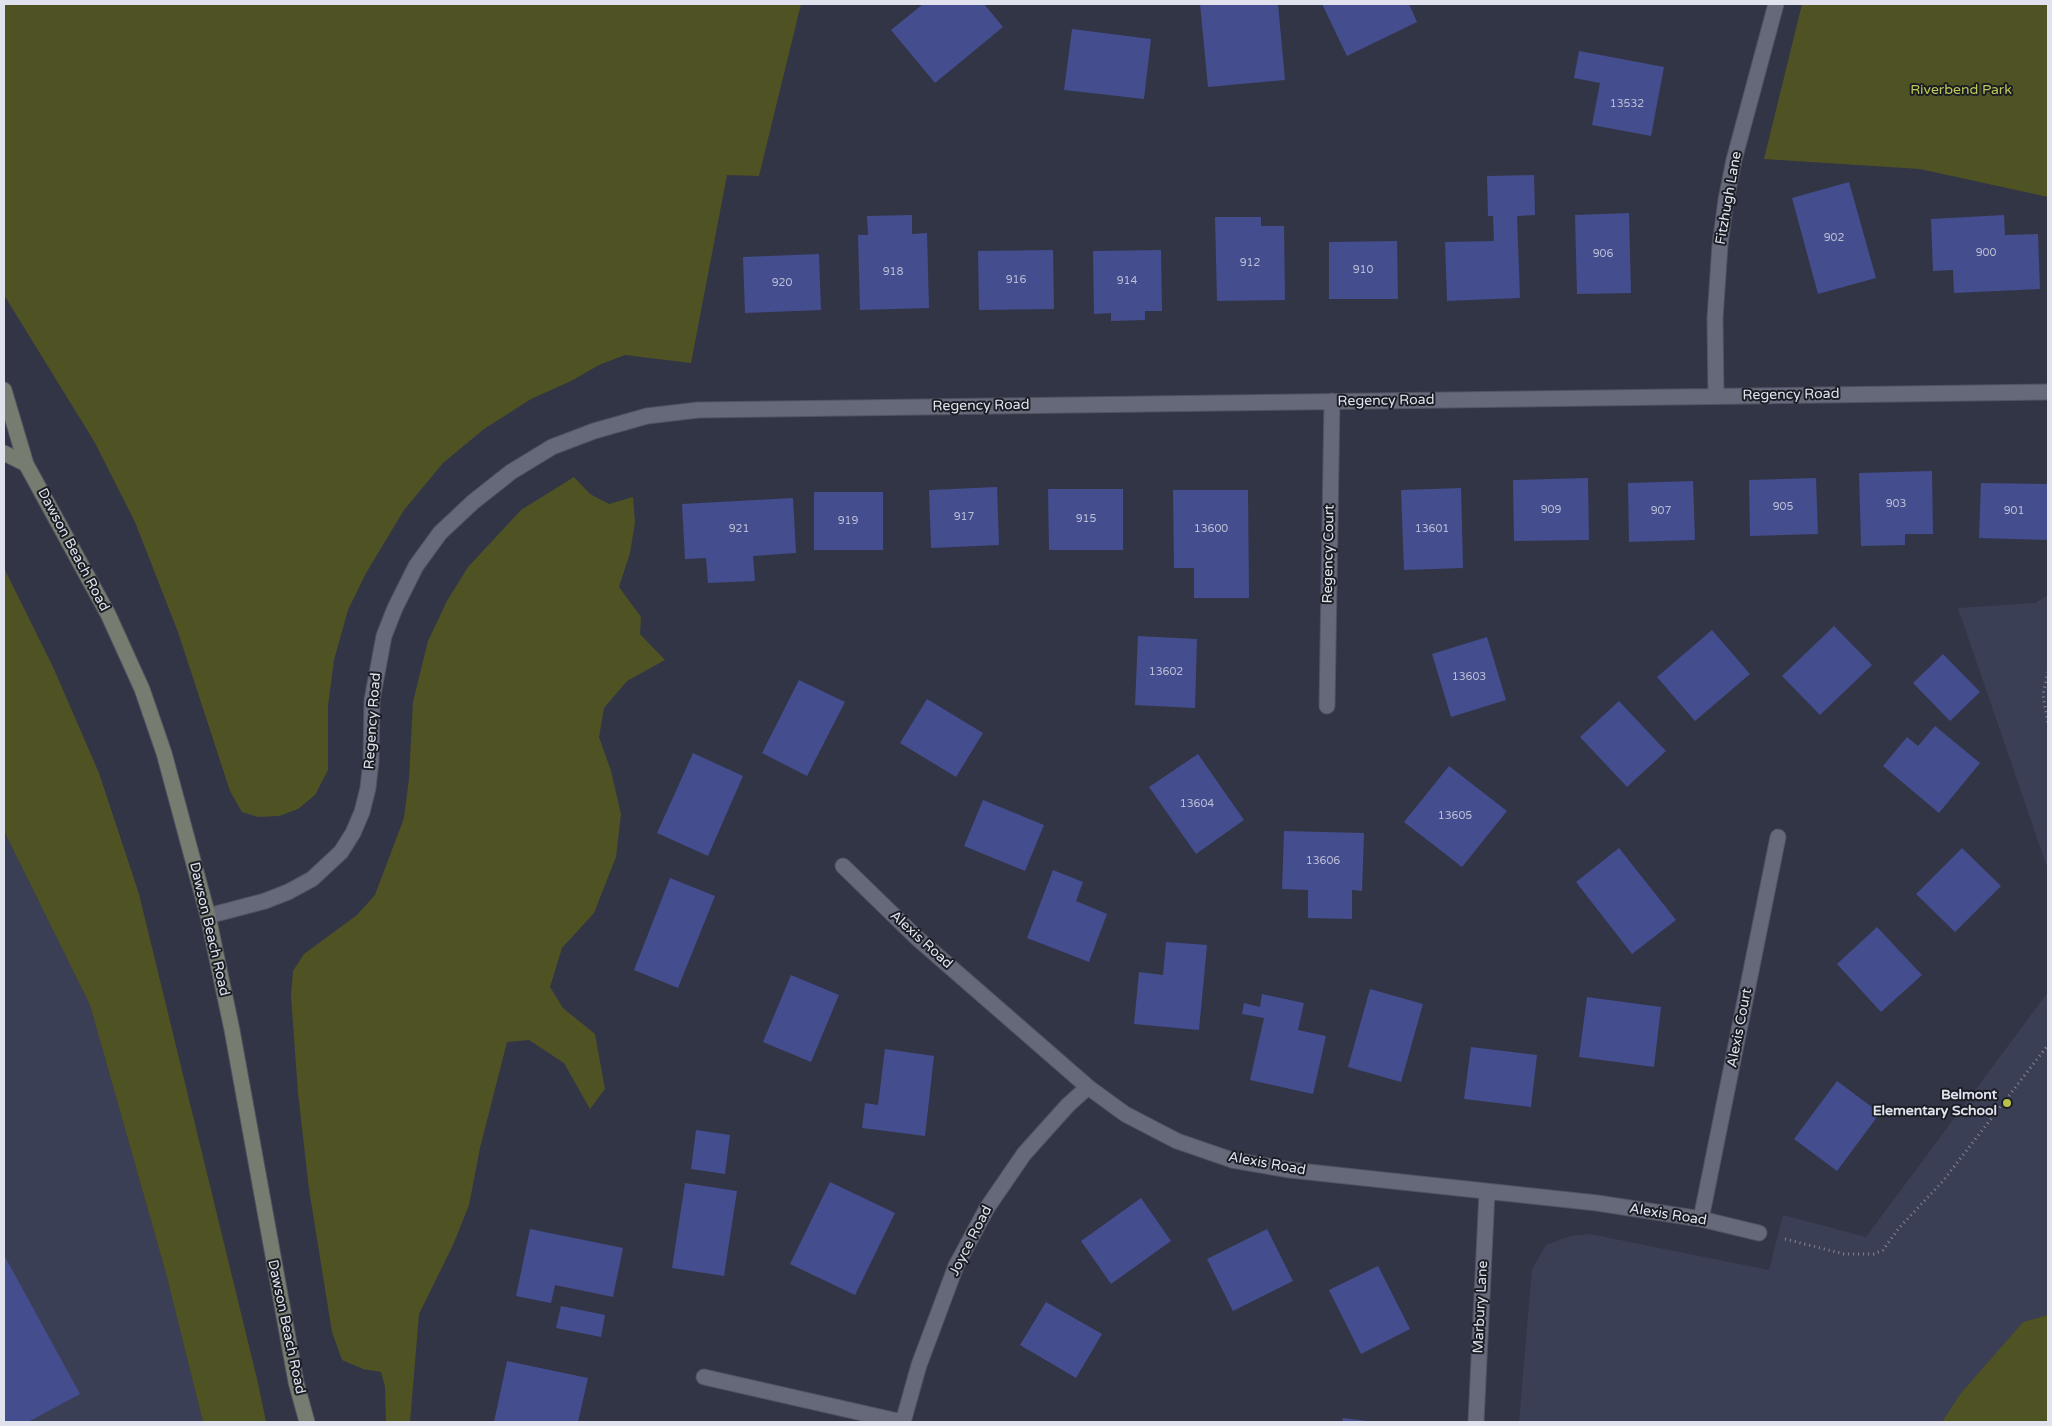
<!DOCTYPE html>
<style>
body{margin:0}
#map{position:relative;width:2052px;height:1426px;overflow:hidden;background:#323545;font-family:"Varela Round",sans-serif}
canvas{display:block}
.frame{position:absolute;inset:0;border:5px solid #e0e2ed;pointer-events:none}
</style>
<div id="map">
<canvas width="2052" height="1426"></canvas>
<div class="frame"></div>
</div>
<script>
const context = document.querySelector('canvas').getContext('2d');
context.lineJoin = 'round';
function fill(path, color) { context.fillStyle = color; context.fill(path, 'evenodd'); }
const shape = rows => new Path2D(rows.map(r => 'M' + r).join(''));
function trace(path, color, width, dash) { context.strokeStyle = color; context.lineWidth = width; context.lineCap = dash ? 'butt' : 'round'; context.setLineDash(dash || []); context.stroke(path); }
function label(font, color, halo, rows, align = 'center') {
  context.font = font + ' "Varela Round",sans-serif'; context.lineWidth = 4; context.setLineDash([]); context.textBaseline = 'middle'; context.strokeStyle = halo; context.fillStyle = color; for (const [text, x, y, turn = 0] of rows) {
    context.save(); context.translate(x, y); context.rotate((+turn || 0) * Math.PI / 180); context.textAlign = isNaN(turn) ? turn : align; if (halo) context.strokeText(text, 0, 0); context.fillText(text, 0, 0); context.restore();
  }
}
fill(shape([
 [2048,595,2048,870,1958,608,2035,603],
 [4,831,90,1005,167,1277,203,1422,4,1422],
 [2048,992,2048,1315,2023,1322,1961,1393,1942,1422,1519,1422,1532,1269,1546,1245,1570,1236,1590,1234,1769,1270,1783,1215,1866,1237]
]), '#3b3f55');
fill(shape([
 [4,4,801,4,759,176,727,175,691,363,625,355,599,365,571,381,531,399,484,429,443,463,404,510,366,573,348,610,334,660,328,706,328,770,315,795,298,809,279,816,258,817,242,812,230,791,178,632,135,522,94,441,4,295],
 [1802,4,2048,4,2048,197,1920,169,1764,159],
 [574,477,590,494,609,504,633,497,635,523,630,553,619,587,641,617,640,634,665,660,627,681,604,708,599,737,611,771,621,814,616,857,594,913,562,948,550,987,563,1008,595,1034,605,1089,590,1109,564,1063,529,1040,507,1042,480,1148,469,1205,453,1245,419,1314,410,1422,386,1422,385,1387,381,1372,363,1369,342,1360,332,1332,309,1189,298,1093,291,995,293,971,304,954,357,915,375,895,404,818,409,779,413,702,428,641,447,601,468,567,521,510],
 [4,568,53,667,99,773,139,894,258,1383,266,1422,203,1422,167,1277,90,1005,4,831],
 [2048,1315,2048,1422,1942,1422,1961,1393,2023,1322]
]), '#4f5324');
fill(shape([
 [923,4,984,4,1003,27,935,83,891,30],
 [1200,4,1278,4,1285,80,1208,87],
 [1322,4,1409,4,1417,22,1347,56],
 [1072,29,1151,39,1144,99,1064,90],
 [1579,51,1664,67,1651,136,1592,125,1600,83,1574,78],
 [1534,175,1535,215,1517,216,1520,298,1447,301,1445,242,1494,241,1493,216,1488,216,1487,176],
 [1849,182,1876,278,1818,294,1792,198],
 [1629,213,1631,293,1577,294,1575,215],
 [912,215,912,234,927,233,929,308,860,310,858,235,868,235,867,216],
 [2004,215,2005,235,2038,234,2040,289,1954,293,1953,270,1933,271,1931,219],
 [1215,217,1261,217,1261,226,1284,226,1285,300,1217,301],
 [1397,241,1398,299,1329,299,1329,242],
 [1053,250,1054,309,979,310,978,251],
 [1161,250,1162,311,1145,311,1145,320,1111,321,1111,313,1094,314,1093,251],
 [819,254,821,310,745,313,743,257],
 [1932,471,1933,534,1905,534,1905,545,1861,546,1859,473],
 [1588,478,1589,540,1514,541,1513,480],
 [1816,478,1818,534,1750,536,1749,480],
 [1693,481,1695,540,1629,542,1628,483],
 [1981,483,2048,484,2048,540,1979,538],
 [997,487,999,545,931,548,929,490],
 [1461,488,1463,568,1404,570,1401,490],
 [1048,489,1123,489,1123,550,1049,550],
 [1173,490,1248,490,1249,598,1194,598,1194,568,1174,568],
 [814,492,883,492,883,550,814,550],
 [793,498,796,553,753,556,755,581,708,583,706,558,685,559,682,504],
 [1834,626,1872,665,1820,715,1782,676],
 [1712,630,1750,674,1695,721,1657,677],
 [1138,636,1197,639,1195,708,1135,705],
 [1487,637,1506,700,1451,717,1432,654],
 [1943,654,1980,692,1950,721,1913,683],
 [799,680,845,702,807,776,762,753],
 [927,699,983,733,956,777,900,743],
 [1619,701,1666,751,1627,787,1580,737],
 [1935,726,1980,763,1939,813,1883,766,1907,737,1918,746],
 [693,753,743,776,708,856,657,833],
 [1198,754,1244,820,1196,854,1149,787],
 [1449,766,1507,811,1462,867,1404,822],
 [983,800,1044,825,1025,871,964,846],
 [1284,831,1364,833,1362,891,1352,890,1352,919,1308,918,1308,890,1282,889],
 [1619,848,1676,920,1632,954,1576,882],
 [1962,848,2001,886,1955,932,1916,894],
 [1053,870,1083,882,1076,901,1107,914,1089,962,1027,938],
 [670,878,715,896,678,988,634,970],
 [1877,927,1922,975,1881,1012,1837,964],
 [1166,942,1207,945,1199,1030,1134,1024,1139,972,1163,975],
 [791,975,839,995,811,1062,763,1042],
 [1370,989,1423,1004,1401,1082,1348,1067],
 [1262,994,1304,1003,1298,1030,1326,1036,1313,1094,1250,1080,1264,1018,1242,1014,1244,1003,1260,1007],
 [1587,997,1661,1007,1654,1067,1579,1057],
 [1471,1047,1537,1055,1531,1107,1464,1099],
 [885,1049,934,1056,925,1136,862,1128,865,1103,878,1105],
 [1837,1081,1880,1113,1837,1171,1794,1139],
 [696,1130,730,1135,725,1174,691,1169],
 [830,1182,895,1213,855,1295,790,1264],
 [685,1183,737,1191,724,1276,672,1268],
 [1141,1198,1171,1241,1111,1284,1081,1241],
 [530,1229,623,1248,613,1297,555,1285,551,1303,516,1296],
 [1267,1229,1293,1281,1233,1311,1207,1259],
 [4,1255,80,1394,28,1422,4,1422],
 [1378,1266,1410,1329,1361,1354,1329,1290],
 [1046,1302,1102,1334,1076,1378,1020,1345],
 [561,1306,605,1315,601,1337,556,1328],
 [507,1361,588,1378,578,1422,494,1422],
 [1343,1418,1368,1421,1368,1422,1342,1422]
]), '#444d8e');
const street = shape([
 [1716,396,1715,318,1720,245,1726,200,1734,160,1776,4],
 [1327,706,1332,401],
 [843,866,917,938,1088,1087,1125,1114,1177,1141,1232,1160,1290,1170,1597,1203,1701,1219,1759,1233],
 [208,916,265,901,288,892,312,879,341,852,353,833,362,812,368,788,371,761,372,700,384,636,395,608,416,566,440,533,473,502,511,472,552,447,594,431,647,416,698,410,2048,392],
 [1701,1219,1778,837],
 [704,1377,902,1422],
 [903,1422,919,1365,956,1266,987,1208,1024,1154,1068,1105,1088,1087],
 [1476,1422,1487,1192]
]);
const secondary = shape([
 [4,390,26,464,108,614,142,689,164,753,208,916,232,1030,296,1382,307,1422],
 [4,453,26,464]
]);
trace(street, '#515361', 17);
trace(secondary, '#515361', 17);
trace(shape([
 [2048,672,2043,695,2048,724],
 [1785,1239,1844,1254,1874,1254,1883,1250,1899,1228,1943,1181,2048,1045]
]), '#858795', 3, [1, 4]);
trace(street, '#65697a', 15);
trace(secondary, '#767c6f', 15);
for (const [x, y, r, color] of [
 [2007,1103,5,"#b8c147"]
]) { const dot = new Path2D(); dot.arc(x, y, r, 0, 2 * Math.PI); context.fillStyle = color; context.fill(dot); trace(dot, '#1b1d24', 2); }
label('11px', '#b9bdd5', null, [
 ["13532",1627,104],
 ["902",1834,238],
 ["900",1986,253],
 ["906",1603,254],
 ["912",1250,263],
 ["910",1363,270],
 ["918",893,272],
 ["916",1016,280],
 ["914",1127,281],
 ["920",782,283],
 ["903",1896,504],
 ["905",1783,507],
 ["909",1551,510],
 ["907",1661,511],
 ["901",2014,511],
 ["917",964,517],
 ["915",1086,519],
 ["919",848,521],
 ["921",739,529],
 ["13600",1211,529],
 ["13601",1432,529],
 ["13602",1166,672],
 ["13603",1469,677],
 ["13604",1197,804],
 ["13605",1455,816],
 ["13606",1323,861]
]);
label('14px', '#bec757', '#1b1d24', [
 ["Riverbend Park",1961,90]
]);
label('14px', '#e0e2ed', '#1b1d24', [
 ["Fitzhugh Lane",1729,198,-80],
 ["Regency Road",1791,395,-1],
 ["Regency Road",1386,401,-1],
 ["Regency Road",981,406,-1],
 ["Dawson Beach Road",73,550,62],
 ["Regency Court",1329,554,-89],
 ["Regency Road",373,721,-86],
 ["Dawson Beach Road",209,929,77],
 ["Alexis Road",921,940,42],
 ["Alexis Court",1740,1028,-79],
 ["Alexis Road",1267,1164,10],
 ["Alexis Road",1668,1215,9],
 ["Joyce Road",971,1241,-63],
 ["Marbury Lane",1481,1307,-87],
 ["Dawson Beach Road",286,1327,78]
]);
label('bold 14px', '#e0e2ed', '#1b1d24', [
 ["Belmont",1997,1095],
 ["Elementary School",1997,1111]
], 'right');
</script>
